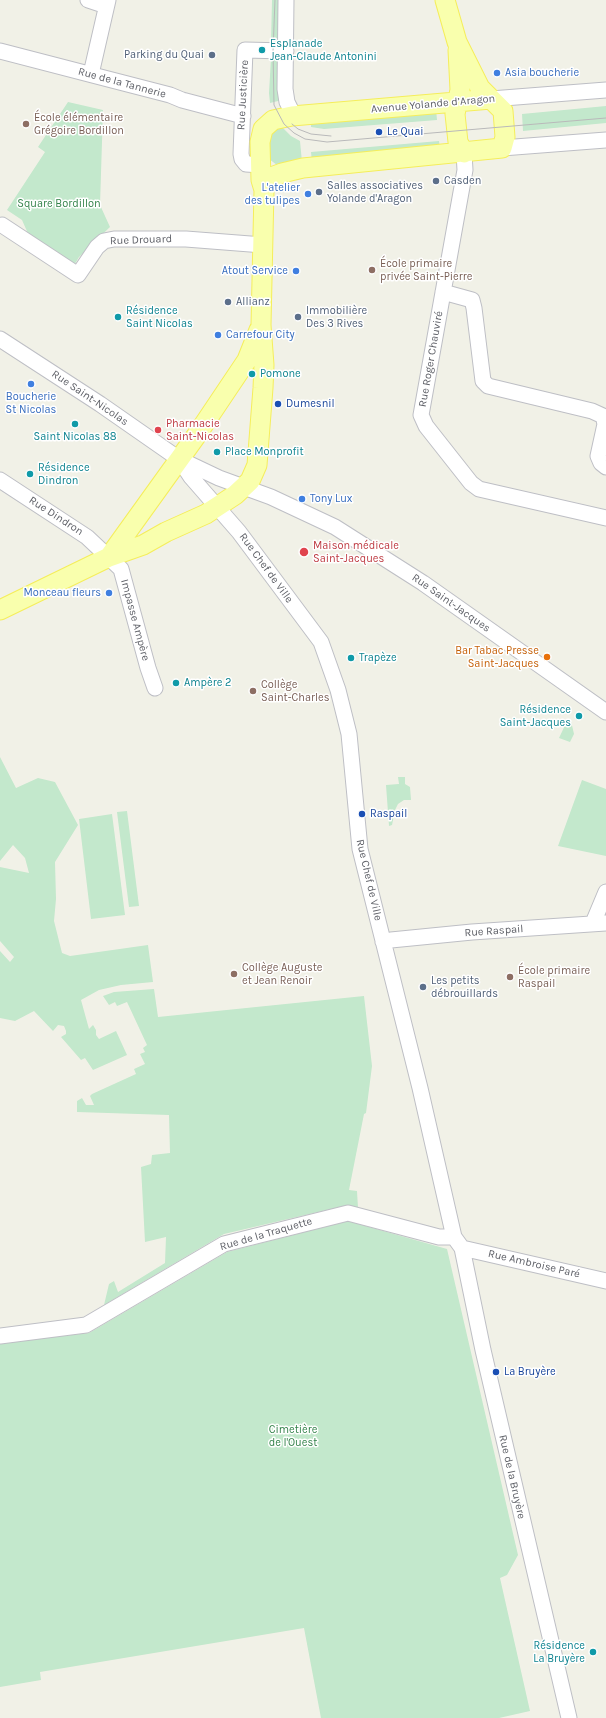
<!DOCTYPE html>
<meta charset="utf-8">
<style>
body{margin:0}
canvas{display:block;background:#f1f1e7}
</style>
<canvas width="606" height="1718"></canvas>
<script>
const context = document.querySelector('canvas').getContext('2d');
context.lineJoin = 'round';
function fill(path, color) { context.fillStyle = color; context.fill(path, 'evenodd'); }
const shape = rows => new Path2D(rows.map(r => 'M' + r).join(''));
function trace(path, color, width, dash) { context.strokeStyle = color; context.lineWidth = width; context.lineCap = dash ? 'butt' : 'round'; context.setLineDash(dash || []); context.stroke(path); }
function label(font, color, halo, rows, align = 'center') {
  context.font = font + ' Karla,sans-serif'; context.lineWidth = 3; context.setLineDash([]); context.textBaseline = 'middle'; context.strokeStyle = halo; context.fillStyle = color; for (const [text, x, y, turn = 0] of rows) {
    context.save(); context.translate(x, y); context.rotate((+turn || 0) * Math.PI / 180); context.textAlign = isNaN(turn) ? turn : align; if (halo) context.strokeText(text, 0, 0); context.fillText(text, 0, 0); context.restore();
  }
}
fill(shape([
 [272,0,283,0,282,43,271,43],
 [271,58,282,58,282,100,270,103,269,93],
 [68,102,103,110,100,205,110,227,79,257,73,267,30,238,22,220,7,210,45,152,38,147],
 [606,106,606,123,523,131,522,114],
 [436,109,437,120,324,129,311,127,311,121],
 [282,127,291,136,300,141,302,162,277,165,269,159,266,148,273,130],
 [439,141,440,150,312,162,311,152],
 [568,719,571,721,574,734,570,742,559,738],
 [0,757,16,788,38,778,55,782,78,825,55,862,56,899,54,921,62,953,70,956,148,945,153,982,121,985,99,990,81,1000,89,1029,93,1025,96,1030,96,1035,99,1039,116,1031,127,1055,93,1070,85,1058,81,1060,61,1037,66,1034,66,1031,64,1026,58,1025,53,1031,34,1011,15,1021,0,1018,0,951,10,962,14,957,0,941,0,867,29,873,25,858,13,845,0,861],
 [398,777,405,777,405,784,410,787,411,800,404,800,398,804,395,810,392,825,389,826,386,785,399,784],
 [582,780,606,789,606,856,558,846],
 [127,811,139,906,129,907,117,812],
 [112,814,125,915,91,919,79,819],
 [154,989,158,1017,364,996,372,1066,366,1113,364,1114,349,1190,357,1191,358,1208,348,1205,224,1234,104,1305,109,1284,114,1281,118,1292,165,1263,166,1237,145,1242,141,1167,151,1164,152,1155,170,1153,169,1115,77,1112,77,1101,82,1098,86,1105,94,1105,90,1096,92,1094,136,1074,134,1069,145,1064,140,1054,145,1052,143,1048,147,1045,127,1002,117,1006,115,1002,109,1005,103,996,114,992],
 [348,1221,447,1249,518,1555,507,1575,500,1578,530,1711,499,1718,321,1718,304,1628,40,1672,41,1680,0,1687,0,1343,89,1333,227,1252]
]), '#c3e8cc');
const minor = shape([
 [88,0,106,6],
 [286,0,285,89,287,102,294,116],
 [0,51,108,79,170,95,182,100,243,116],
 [91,74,108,0],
 [491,99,606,90],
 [502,148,606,140],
 [464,153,465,170,421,415,426,426,471,483,479,489,606,518],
 [261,165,246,164,242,159,241,154,245,50,286,51],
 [2,225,78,275,97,247,104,241,114,239,186,239,263,245],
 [443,292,472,300,474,308,483,381,488,386,592,411,603,416,605,424,598,456,601,463,606,467],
 [0,339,100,404,179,459,219,478,271,497,335,527,423,583,606,712],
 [179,459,191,477,239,532,321,642,338,690,349,734,360,849,420,1088,454,1237,462,1248,483,1350,569,1718],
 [0,480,87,537,121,569,148,668,155,688],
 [593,923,606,892],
 [383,942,391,940,472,932,606,923],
 [462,1248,606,1281],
 [0,1336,86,1325,224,1244,348,1213,439,1237,454,1237]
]);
const major = shape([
 [458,50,460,90,455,114,458,142,464,153],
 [264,190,261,180,260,142,263,129,273,120,292,116,491,99],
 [109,557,196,436,247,360,259,330],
 [0,610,109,557,143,545,166,532,206,514,235,495,250,481,257,465,263,388,264,365,261,325,264,190,269,181,274,176,282,173,303,168,502,148,505,137,503,111,480,88,457,42,445,0]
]);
trace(minor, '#bebfc5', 17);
trace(major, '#f5ee5b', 21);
trace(minor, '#fff', 15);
trace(major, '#f9ffad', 19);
trace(shape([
 [275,0,273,51,274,105,284,124,294,133,305,139,327,142,606,118],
 [292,124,298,129,311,134,331,136]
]), '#b9b9ba', 1);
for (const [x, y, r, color] of [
 [262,50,4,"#0f9aa8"],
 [212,55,4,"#5c6f8a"],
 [497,73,4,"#3f7fe0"],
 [26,124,4,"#8d6e63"],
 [379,132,4,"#1a4fb4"],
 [436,181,4,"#5c6f8a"],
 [319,192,4,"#5c6f8a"],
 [308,194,4,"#3f7fe0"],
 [372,270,4,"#8d6e63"],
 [296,271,4,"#3f7fe0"],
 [228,302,4,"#5c6f8a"],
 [118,317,4,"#0f9aa8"],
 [298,317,4,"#5c6f8a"],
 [218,335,4,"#3f7fe0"],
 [252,374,4,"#0f9aa8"],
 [31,384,4,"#3f7fe0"],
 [278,404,4,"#1a4fb4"],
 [75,424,4,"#0f9aa8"],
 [158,430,4,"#e0444e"],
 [217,452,4,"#0f9aa8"],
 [30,474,4,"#0f9aa8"],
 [302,499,4,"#3f7fe0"],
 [304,552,5,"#e0444e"],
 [109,593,4,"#3f7fe0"],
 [547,657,4,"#e8710a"],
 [351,658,4,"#0f9aa8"],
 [176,683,4,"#0f9aa8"],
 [253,691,4,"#8d6e63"],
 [579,716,4,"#0f9aa8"],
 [362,814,4,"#1a4fb4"],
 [234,974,4,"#8d6e63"],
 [510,977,4,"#8d6e63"],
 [423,987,4,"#5c6f8a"],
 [496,1372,4,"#1a4fb4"],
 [593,1652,4,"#0f9aa8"]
]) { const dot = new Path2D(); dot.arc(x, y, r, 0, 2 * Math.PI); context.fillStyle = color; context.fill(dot); trace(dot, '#fff', 1.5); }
label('11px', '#0d838f', '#fff', [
 ["Esplanade",270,44],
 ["Jean-Claude Antonini",270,57],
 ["Résidence",126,311],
 ["Saint Nicolas",126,324],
 ["Pomone",260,374],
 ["Saint Nicolas 88",75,437,"center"],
 ["Place Monprofit",225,452],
 ["Résidence",38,468],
 ["Dindron",38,481],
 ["Trapèze",359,658],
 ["Ampère 2",184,683],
 ["Résidence",571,710,"right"],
 ["Saint-Jacques",571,723,"right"],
 ["Résidence",585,1646,"right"],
 ["La Bruyère",585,1659,"right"]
], 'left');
label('11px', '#4e5e75', '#fff', [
 ["Parking du Quai",204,55,"right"],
 ["Casden",444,181],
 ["Salles associatives",327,186],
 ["Yolande d'Aragon",327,199],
 ["Allianz",236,302],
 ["Immobilière",306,311],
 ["Des 3 Rives",306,324],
 ["Les petits",431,981],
 ["débrouillards",431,994]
], 'left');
label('11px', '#366cbe', '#fff', [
 ["Asia boucherie",505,73],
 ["L'atelier",300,188,"right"],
 ["des tulipes",300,201,"right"],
 ["Atout Service",288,271,"right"],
 ["Carrefour City",226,335],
 ["Boucherie",31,397,"center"],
 ["St Nicolas",31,410,"center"],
 ["Tony Lux",310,499],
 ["Monceau fleurs",101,593,"right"]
], 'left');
label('11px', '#5e6067', '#fff', [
 ["Rue de la Tannerie",122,83,15],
 ["Rue Justicière",243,95,-87],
 ["Avenue Yolande d’Aragon",433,104,-5],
 ["Rue Drouard",141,240,-2],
 ["Rue Roger Chauviré",431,359,-80],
 ["Rue Saint-Nicolas",90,398,34],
 ["Rue Dindron",56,516,33],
 ["Rue Chef de Ville",266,568,54],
 ["Rue Saint-Jacques",451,603,35],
 ["Impasse Ampère",135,620,75],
 ["Rue Chef de Ville",369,880,77],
 ["Rue Raspail",494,931,-4],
 ["Rue de la Traquette",266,1234,-16],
 ["Rue Ambroise Paré",534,1264,13],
 ["Rue de la Bruyère",512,1477,77]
]);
label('11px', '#785e54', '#fff', [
 ["École élémentaire",34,118],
 ["Grégoire Bordillon",34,131],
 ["École primaire",380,264],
 ["privée Saint-Pierre",380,277],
 ["Collège",261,685],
 ["Saint-Charles",261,698],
 ["Collège Auguste",242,968],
 ["et Jean Renoir",242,981],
 ["École primaire",518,971],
 ["Raspail",518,984]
], 'left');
label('11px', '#164399', '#fff', [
 ["Le Quai",387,132],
 ["Dumesnil",286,404],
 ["Raspail",370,814],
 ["La Bruyère",504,1372]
], 'left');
label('11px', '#328249', '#fff', [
 ["Square Bordillon",59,204],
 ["Cimetière",293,1430],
 ["de l'Ouest",293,1443]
]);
label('11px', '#be3a42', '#fff', [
 ["Pharmacie",166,424],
 ["Saint-Nicolas",166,437],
 ["Maison médicale",313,546],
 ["Saint-Jacques",313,559]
], 'left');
label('11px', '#c56008', '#fff', [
 ["Bar Tabac Presse",539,651],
 ["Saint-Jacques",539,664]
], 'right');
</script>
